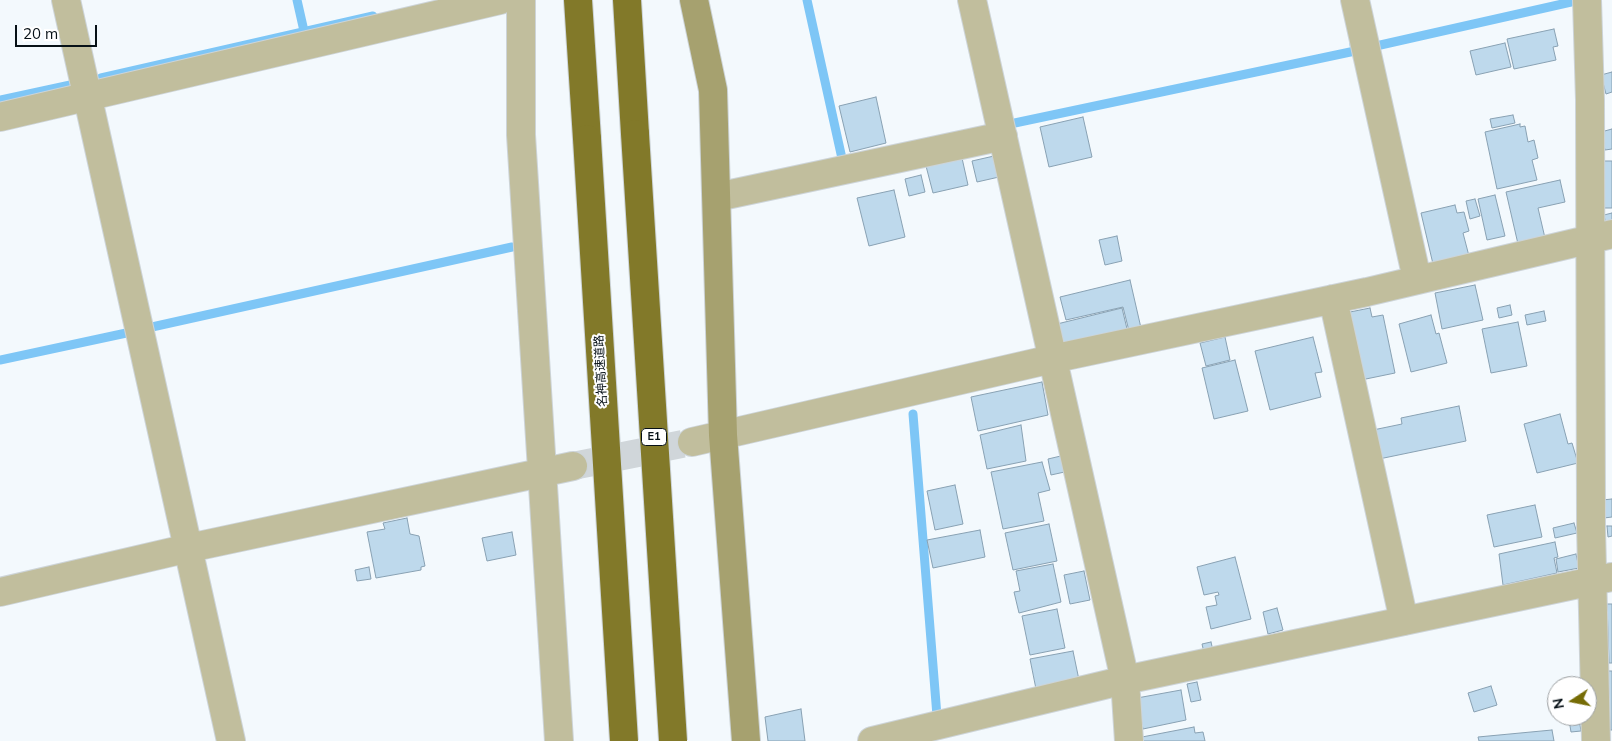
<!DOCTYPE html>
<meta charset="utf-8">
<style>
body{margin:0}
#map{position:relative;width:1612px;height:741px;overflow:hidden;background:#f3f9fd;font-family:Mulish,sans-serif}
canvas{display:block}
.north{position:absolute;left:1547px;top:676px;width:50px;height:50px;box-sizing:border-box;background:#fff;border:1px solid #9ca0a2;border-radius:50%;rotate:259deg;font-size:14px;font-weight:700;line-height:20px;text-align:center;color:#071117}
.north::after{content:'';display:block;margin:auto;width:18px;height:22px;background:#766c06;clip-path:polygon(50% 0,100% 100%,50% 72%,0 100%)}
.scale{position:absolute;left:15px;top:25px;width:82px;height:22px;box-sizing:border-box;border:2px solid #071117;border-top:0;padding-left:6px;font-size:15px;line-height:18px;white-space:nowrap;color:#071117;-webkit-text-stroke:4px #fff;paint-order:stroke}
</style>
<div id="map">
<canvas width="1612" height="741"></canvas>
<div class="north">N</div>
<div class="scale">20 m</div>
</div>
<script>
const context = document.querySelector('canvas').getContext('2d');
context.lineJoin = 'round';
const shape = rows => new Path2D(rows.map(r => 'M' + r).join(''));
function trace(path, color, width, dash) { context.strokeStyle = color; context.lineWidth = width; context.lineCap = dash ? 'butt' : 'round'; context.setLineDash(dash || []); context.stroke(path); }
function fill(path, color) { context.fillStyle = color; context.fill(path, 'evenodd'); }
function label(font, color, halo, rows, align = 'center') {
  context.font = font + ' Mulish,"Noto Sans JP",sans-serif'; context.lineWidth = 4; context.setLineDash([]); context.textBaseline = 'middle'; context.strokeStyle = halo; context.fillStyle = color; for (const [text, x, y, turn = 0] of rows) {
    context.save(); context.translate(x, y); context.rotate((+turn || 0) * Math.PI / 180); context.textAlign = isNaN(turn) ? turn : align; if (halo) context.strokeText(text, 0, 0); context.fillText(text, 0, 0); context.restore();
  }
}
trace(shape([
 [297,0,304,31],
 [807,0,843,163],
 [1376,46,1571,2],
 [101,78,373,16],
 [0,100,75,84],
 [1010,124,1355,51,1354,44],
 [152,327,512,247],
 [0,360,131,332],
 [913,414,937,716]
]), '#7ec6f6', 9);
const building = shape([
 [1554,29,1558,46,1553,47,1556,60,1514,69,1507,39,1554,29],
 [1505,43,1511,67,1476,75,1470,51,1505,43],
 [1612,72,1612,92,1606,94,1601,75,1612,72],
 [876,97,886,143,850,152,839,106,876,97],
 [1513,115,1515,123,1492,128,1490,119,1513,115],
 [1083,117,1092,157,1049,167,1040,127,1083,117],
 [1520,124,1520,127,1525,126,1528,142,1534,140,1538,158,1532,160,1537,180,1497,189,1485,132,1520,124],
 [1612,129,1612,149,1605,150,1601,132,1612,129],
 [994,156,999,177,977,182,972,161,994,156],
 [962,158,968,185,933,193,926,166,962,158],
 [1601,161,1612,161,1612,208,1601,208,1601,161],
 [921,175,925,192,909,196,905,179,921,175],
 [1560,180,1565,202,1538,208,1545,238,1518,244,1506,192,1560,180],
 [894,190,905,237,869,246,857,198,894,190],
 [1495,195,1505,236,1487,240,1478,199,1495,195],
 [1475,199,1480,216,1470,219,1466,201,1475,199],
 [1455,205,1457,213,1464,212,1469,231,1463,233,1469,256,1433,264,1421,213,1455,205],
 [1612,213,1612,224,1606,226,1604,215,1612,213],
 [1117,236,1122,261,1105,265,1099,240,1117,236],
 [1130,280,1141,328,1129,331,1123,307,1066,320,1060,297,1130,280],
 [1475,285,1483,320,1442,329,1435,293,1475,285],
 [1510,305,1512,315,1499,318,1497,308,1510,305],
 [1122,308,1128,333,1063,348,1057,324,1122,308],
 [1370,308,1372,317,1383,315,1395,373,1361,380,1345,313,1370,308],
 [1544,311,1546,321,1527,325,1525,315,1544,311],
 [1431,315,1436,334,1439,333,1447,363,1411,372,1399,324,1431,315],
 [1518,322,1527,366,1491,373,1482,329,1518,322],
 [1225,337,1230,360,1206,366,1200,343,1225,337],
 [1313,337,1322,372,1315,373,1321,397,1270,410,1255,351,1313,337],
 [1235,360,1248,411,1214,419,1202,368,1235,360],
 [1042,382,1048,415,978,431,971,397,1042,382],
 [1459,406,1466,441,1379,459,1373,430,1402,424,1401,418,1459,406],
 [1560,414,1568,444,1572,443,1578,463,1537,473,1524,424,1560,414],
 [1021,425,1026,461,987,469,980,435,1021,425],
 [1065,455,1069,471,1051,475,1048,459,1065,455],
 [1042,462,1050,490,1038,493,1044,521,1003,529,991,472,1042,462],
 [955,485,963,524,935,530,927,491,955,485],
 [1612,499,1612,517,1604,518,1602,500,1612,499],
 [1535,505,1542,537,1494,547,1487,515,1535,505],
 [407,518,410,534,419,536,425,566,421,567,421,570,376,578,367,532,385,529,383,523,407,518],
 [1574,523,1577,533,1555,538,1553,528,1574,523],
 [1049,524,1057,561,1013,570,1005,533,1049,524],
 [1607,526,1612,526,1612,536,1608,537,1607,526],
 [980,530,985,557,933,568,927,540,980,530],
 [512,532,516,555,487,561,482,538,512,532],
 [1555,542,1558,557,1554,558,1557,573,1503,585,1499,554,1555,542],
 [1576,554,1579,568,1558,572,1556,559,1576,554],
 [1235,557,1251,619,1211,629,1206,607,1217,605,1215,596,1219,595,1218,592,1204,595,1197,567,1235,557],
 [1053,564,1061,602,1019,613,1014,592,1020,591,1016,571,1053,564],
 [369,567,371,579,357,581,355,570,369,567],
 [1084,571,1090,600,1070,604,1064,575,1084,571],
 [1607,604,1612,604,1612,663,1609,663,1607,604],
 [1277,608,1283,630,1268,634,1263,612,1277,608],
 [1057,609,1065,648,1030,655,1022,616,1057,609],
 [1211,642,1215,659,1206,661,1202,644,1211,642],
 [1073,651,1079,680,1036,689,1030,659,1073,651],
 [1608,671,1612,671,1612,730,1610,730,1608,671],
 [1197,682,1201,700,1191,702,1187,684,1197,682],
 [1491,686,1497,705,1474,712,1468,693,1491,686],
 [1181,690,1186,720,1143,729,1137,698,1181,690],
 [801,709,805,741,768,741,765,717,801,709],
 [1579,719,1581,731,1571,732,1569,720,1579,719],
 [1194,727,1195,733,1203,732,1205,741,1143,741,1142,737,1194,727],
 [1552,730,1554,741,1479,741,1478,737,1552,730]
]);
fill(building, '#bed9ec');
trace(building, '#88a1b3', 1);
trace(shape([
 [573,466,692,442]
]), '#d0d6da', 28, [28, 14]);
const street = shape([
 [66,0,231,741],
 [521,0,521,135,559,741],
 [972,0,1125,680,1129,741],
 [1355,0,1417,279],
 [1587,0,1590,100,1591,526,1596,741],
 [0,117,500,0],
 [717,197,1003,136],
 [1333,299,1404,621],
 [692,442,1052,359,1367,292,1612,234],
 [0,592,189,548,573,466],
 [872,741,1125,680,1612,577]
]);
const secondary = shape([
 [694,0,713,90,723,435,746,741]
]);
const highway = shape([
 [578,0,587,139],
 [627,0,635,134]
]);
trace(street, '#cdd4d8', 30);
trace(secondary, '#cdd4d8', 30);
trace(highway, '#cdd4d8', 30);
trace(street, '#c1be9d', 28);
trace(secondary, '#a6a16f', 28);
trace(highway, '#827929', 28);
const highwayBridge = shape([
 [635,134,673,741],
 [587,139,624,741]
]);
trace(highwayBridge, '#cdd4d8', 30, []);
trace(highwayBridge, '#827929', 28);
for (const [x, y, w] of [
 [654,437,25]
]) { const box = new Path2D(); box.roundRect(x - w / 2, y - 8.5, w, 17, 4); context.fillStyle = '#fff'; context.fill(box); trace(box, '#071117', 1); }
label('bold 11px', '#071117', null, [
 ["E1",654,437]
]);
label('12px', '#071117', '#fff', [
 ["名神高速道路",601,371,-93]
]);
</script>
